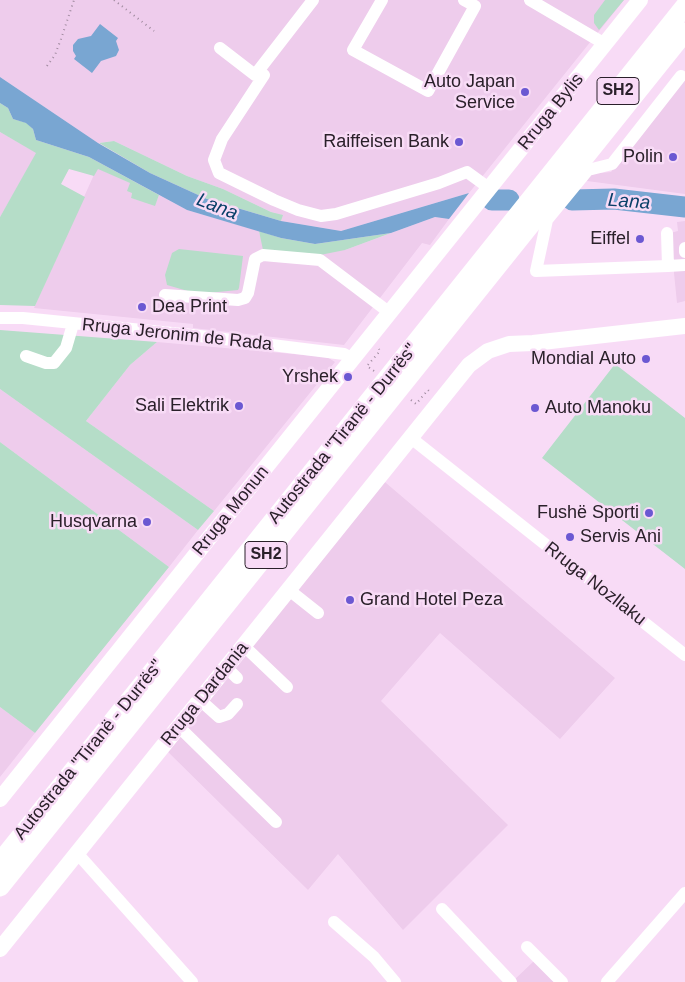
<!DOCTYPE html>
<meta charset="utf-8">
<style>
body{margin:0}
canvas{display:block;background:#f8dbf6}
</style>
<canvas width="685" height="982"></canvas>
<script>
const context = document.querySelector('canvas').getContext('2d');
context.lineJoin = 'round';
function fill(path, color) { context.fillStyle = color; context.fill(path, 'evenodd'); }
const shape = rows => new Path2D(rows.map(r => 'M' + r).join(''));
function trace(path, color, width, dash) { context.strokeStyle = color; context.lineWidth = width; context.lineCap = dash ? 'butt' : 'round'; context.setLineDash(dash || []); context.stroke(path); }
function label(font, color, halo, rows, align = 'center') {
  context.font = font + ' Helvetica,sans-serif'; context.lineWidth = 5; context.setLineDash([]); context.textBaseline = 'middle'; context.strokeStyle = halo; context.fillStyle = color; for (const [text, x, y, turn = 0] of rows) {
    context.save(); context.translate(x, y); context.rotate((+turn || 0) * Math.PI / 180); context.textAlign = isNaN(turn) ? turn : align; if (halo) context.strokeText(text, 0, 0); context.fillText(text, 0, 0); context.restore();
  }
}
fill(shape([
 [0,0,624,0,469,193,341,231,281,221,282,215,271,212,223,189,187,176,114,141,98,143,0,77],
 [685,77,685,194,587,181,590,174,611,172],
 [0,132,37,153,0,217],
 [97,168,131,183,132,193,131,198,155,205,159,195,187,210,259,231,264,250,345,250,435,217,449,219,430,245,422,243,344,345,193,328,193,324,34,308],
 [685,221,685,301,677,303,670,233,678,231,677,222],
 [157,342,327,357,335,362,214,511,86,421,130,365],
 [0,389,198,530,169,567,0,442],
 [379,477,615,678,560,739,440,633,381,701,508,825,403,930,338,854,308,890,163,747],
 [0,707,35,733,0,777],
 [534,961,554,982,515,982,513,981]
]), '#eeccec');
fill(shape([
 [605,0,624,0,599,30,594,23,594,15],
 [0,103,8,108,13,119,27,123,33,129,36,140,89,157,159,195,155,206,131,198,132,193,127,191,130,183,98,169,94,176,69,169,61,184,85,197,35,306,0,305,0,217,36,153,0,132],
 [114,141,187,176,223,189,271,212,283,215,281,221,207,199,150,173,99,143],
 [259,231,281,238,315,244,391,233,345,250,315,256,263,250],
 [179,249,243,256,239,288,238,290,198,294,167,285,165,275,172,253],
 [0,330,157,342,130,365,86,421,214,511,198,530,0,389],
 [615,364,685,418,685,569,542,458],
 [0,442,169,567,35,733,0,707]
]), '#b5ddc8');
fill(shape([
 [100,24,118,38,116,41,119,50,116,56,101,61,92,73,74,59,76,56,73,51,73,45,78,39,91,36],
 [0,77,98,143,150,173,207,199,281,221,341,231,469,193,449,219,435,217,391,233,315,244,281,238,187,210,89,157,36,140,33,129,26,123,13,119,8,108,0,103]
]), '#79a6d2');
trace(shape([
 [492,200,509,200],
 [572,200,614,199,685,207]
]), '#79a6d2', 21);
trace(shape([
 [114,0,154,31],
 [47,66,55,55,61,39,74,0],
 [374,371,367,366,380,351,379,349],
 [411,400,416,404,428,390,430,392]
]), '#9e899d', 2, [1, 4]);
trace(shape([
 [382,0,353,50,428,91,475,6,464,0],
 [530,0,605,44],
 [220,48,255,75,313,0],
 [264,75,222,139,214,160,219,173,274,200,298,210,321,216,336,214,439,183,467,172,489,188],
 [667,233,668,266,536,271,547,220,588,170,612,164,681,76],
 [685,248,685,252],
 [668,266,685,265],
 [165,295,238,300,245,298,248,293,255,259,263,255,320,260,390,313],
 [0,318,23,318,192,335,344,354,353,359],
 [26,356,46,363,54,363,66,348,73,324],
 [411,438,685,655],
 [289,590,318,613],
 [244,646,287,687],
 [226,667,237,678],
 [200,700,219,717,228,714,237,704],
 [179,727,276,822],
 [77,853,192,982],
 [442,909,511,982],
 [334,922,374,957,395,982],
 [527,947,562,982],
 [607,982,685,893]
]), '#fff', 12);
trace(shape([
 [0,799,640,0],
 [0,949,469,365,488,351,509,344,533,343,685,326]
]), '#fff', 16);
trace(shape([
 [0,862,685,6],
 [0,887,685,32]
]), '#fff', 19);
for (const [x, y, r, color] of [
 [525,92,5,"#6b58d2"],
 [459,142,5,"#6b58d2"],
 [673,157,5,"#6b58d2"],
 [640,239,5,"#6b58d2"],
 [142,307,5,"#6b58d2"],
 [646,359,5,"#6b58d2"],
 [348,377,5,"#6b58d2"],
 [239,406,5,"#6b58d2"],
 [535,408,5,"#6b58d2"],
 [649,513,5,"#6b58d2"],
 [147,522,5,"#6b58d2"],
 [570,537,5,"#6b58d2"],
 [350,600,5,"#6b58d2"]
]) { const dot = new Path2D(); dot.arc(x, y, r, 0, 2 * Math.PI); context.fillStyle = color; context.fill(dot); trace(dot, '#f8dbf6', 2); }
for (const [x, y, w] of [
 [618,91,42],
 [266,555,42]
]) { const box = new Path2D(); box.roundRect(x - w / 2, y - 13.5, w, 27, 4); context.fillStyle = '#f8dbf6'; context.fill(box); trace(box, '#2a202a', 1); }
label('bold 16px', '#2a202a', null, [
 ["SH2",618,91],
 ["SH2",266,555]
]);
label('18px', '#2a202a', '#f8dbf6', [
 ["Auto Japan",515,82],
 ["Service",515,103],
 ["Raiffeisen Bank",449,142],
 ["Polin",663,157],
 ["Eiffel",630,239],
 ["Dea Print",152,307,"left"],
 ["Mondial Auto",636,359],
 ["Yrshek",338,377],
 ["Sali Elektrik",229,406],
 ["Auto Manoku",545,408,"left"],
 ["Fushë Sporti",639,513],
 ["Husqvarna",137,522],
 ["Servis Ani",580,537,"left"],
 ["Grand Hotel Peza",360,600,"left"]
], 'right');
label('18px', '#2a202a', '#f8dbf6', [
 ["Rruga Bylis",551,112,-51],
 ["Rruga Jeronim de Rada",177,335,6],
 ["Autostrada \"Tiranë - Durrës\"",343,434,-51],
 ["Rruga Monun",231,511,-51],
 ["Rruga Nozllaku",595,584,38],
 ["Rruga Dardania",205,694,-51],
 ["Autostrada \"Tiranë - Durrës\"",89,750,-51]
]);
label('italic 19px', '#093f68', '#f8dbf6', [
 ["Lana",629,202,4],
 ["Lana",217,207,21]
]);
</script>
